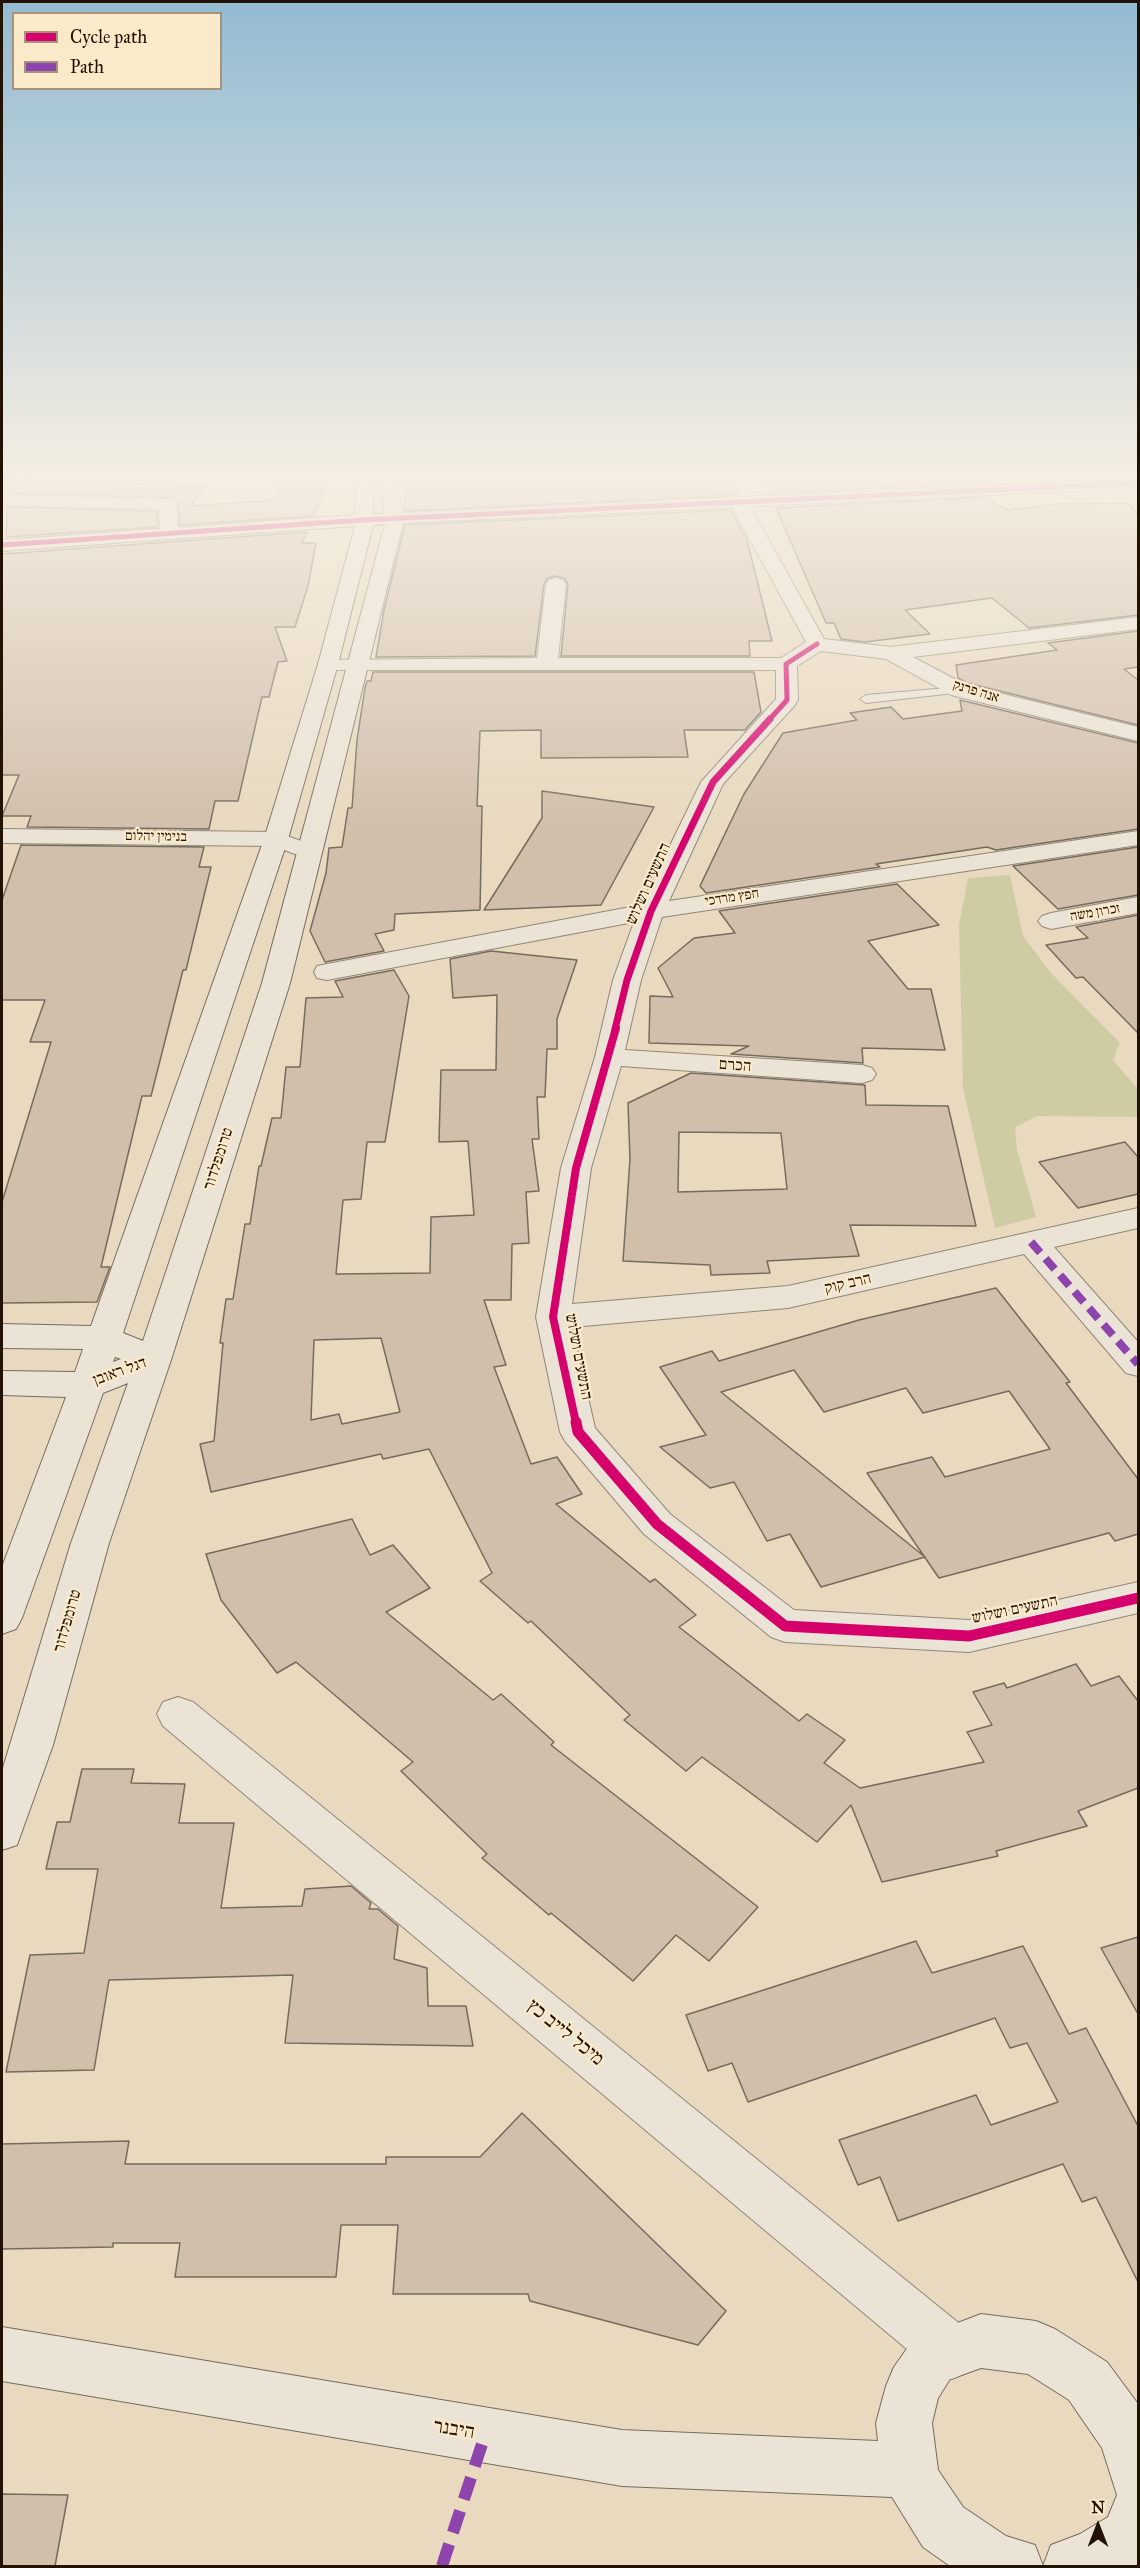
<!DOCTYPE html>
<meta charset="utf-8">
<style>
body{margin:0}
#map{position:relative;width:1140px;height:2568px;overflow:hidden;background:#e8d9bf;font-family:"IM FELL Great Primer",serif}
canvas{display:block}
.frame{position:absolute;inset:0;border:3px solid #221203;pointer-events:none}
.legend{position:absolute;left:12px;top:12px;width:210px;height:78px;box-sizing:border-box;background:#fbeaca;border:2px solid #a4947a;margin:0;padding:8px 10px;list-style:none;font-size:18px;color:#221203}
.legend li{display:flex;align-items:center;gap:12px;height:30px}
.legend b{width:30px;border:2px solid #a4947a}
.north{position:absolute;left:1068px;top:2496px;width:60px;height:60px;-webkit-text-stroke:4px #fbeaca;paint-order:stroke;rotate:0deg;font-size:16px;font-weight:700;line-height:24px;text-align:center;color:#221203}
.north::after{content:'';display:block;margin:auto;width:21px;height:27px;background:#221203;clip-path:polygon(50% 0,100% 100%,50% 72%,0 100%)}
</style>
<div id="map">
<canvas width="1140" height="2568"></canvas>
<div class="frame"></div>
<ul class="legend">
<li><b style="height:8px;background:#d6006c"></b>Cycle path</li>
<li><b style="height:8px;background:#8e44ad"></b>Path</li>
</ul>
<div class="north">N</div>
</div>
<script>
const context = document.querySelector('canvas').getContext('2d');
context.lineJoin = 'round';
function fill(path, color) { context.fillStyle = color; context.fill(path, 'evenodd'); }
const shape = rows => new Path2D(rows.map(r => 'M' + r).join(''));
function trace(path, color, width, dash) { context.strokeStyle = color; context.lineWidth = width; context.lineCap = dash ? 'butt' : 'round'; context.setLineDash(dash || []); context.stroke(path); }
function label(font, color, halo, rows, align = 'center') {
  context.font = font + ' "IM FELL Great Primer","Frank Ruhl Libre",serif'; context.lineWidth = 4.5; context.setLineDash([]); context.textBaseline = 'middle'; context.strokeStyle = halo; context.fillStyle = color; for (const [text, x, y, turn = 0] of rows) {
    context.save(); context.translate(x, y); context.rotate((+turn || 0) * Math.PI / 180); context.textAlign = isNaN(turn) ? turn : align; if (halo) context.strokeText(text, 0, 0); context.fillText(text, 0, 0); context.restore();
  }
}
fill(shape([
 [1010,875,1023,936,1051,973,1120,1043,1113,1060,1138,1089,1138,1117,1037,1116,1015,1127,1017,1150,1036,1217,995,1228,963,1088,959,925,968,878]
]), '#cfcca4');
const building = shape([
 [282,478,330,478,313,516,180,525,178,504,173,498,8,493,9,479,205,486,191,506,275,500,282,478],
 [405,478,576,478,578,485,666,481,664,478,733,478,737,495,405,511,405,478],
 [763,478,976,478,980,483,769,493,763,478],
 [989,497,996,507,1004,507,1008,510,1058,504,1129,503,1138,515,1138,615,1029,628,992,598,905,610,930,634,865,642,841,639,834,623,826,623,776,508,989,497],
 [7,507,157,511,158,527,6,537,7,507],
 [731,510,747,540,772,641,749,641,750,656,561,656,568,584,564,578,555,576,548,578,544,584,535,656,376,657,384,610,405,525,731,510],
 [307,532,302,543,316,543,308,586,295,627,275,627,287,661,278,662,269,697,262,697,238,801,215,801,209,829,27,827,31,816,2,816,19,775,2,775,2,554,307,532],
 [1138,631,1138,667,1124,669,1138,680,1138,725,967,683,958,678,956,665,1057,650,1048,643,1138,631],
 [373,672,754,672,761,712,745,730,684,730,688,757,541,758,541,730,480,731,477,806,482,806,480,910,395,914,394,930,375,934,384,951,325,962,310,931,326,873,329,848,342,847,348,808,352,808,357,740,365,688,367,681,371,681,373,672],
 [960,700,1138,743,1138,829,996,850,987,847,876,864,880,867,706,893,700,886,744,794,783,733,857,720,850,713,891,707,903,719,962,711,960,700],
 [542,791,654,807,601,905,484,910,542,818,542,791],
 [21,845,204,847,199,867,211,867,186,970,183,970,151,1096,142,1096,101,1267,110,1267,97,1302,2,1303,2,1202,51,1042,30,1042,45,1000,2,1000,2,900,21,845],
 [1138,847,1138,895,1058,909,1013,866,1138,847],
 [897,884,939,925,868,941,908,989,931,989,945,1050,862,1048,863,1063,731,1054,749,1046,649,1043,650,996,673,997,658,968,694,938,735,933,719,911,897,884],
 [1138,915,1138,1033,1083,977,1076,978,1046,945,1088,938,1076,927,1138,915],
 [491,951,577,960,557,1019,557,1049,547,1049,545,1097,537,1097,539,1139,532,1139,539,1191,526,1192,529,1243,512,1244,511,1300,484,1300,506,1365,494,1367,531,1464,557,1457,582,1494,556,1504,650,1582,655,1579,696,1615,679,1627,799,1721,807,1714,845,1740,824,1763,860,1788,984,1762,967,1732,992,1725,973,1692,1004,1683,1007,1688,1076,1664,1091,1686,1119,1676,1138,1701,1138,1788,1078,1811,1087,1826,996,1851,998,1856,882,1882,851,1805,817,1842,702,1757,686,1771,624,1720,630,1715,531,1621,528,1623,480,1581,492,1573,429,1449,383,1459,381,1454,211,1492,200,1444,214,1441,223,1343,220,1343,226,1299,233,1299,245,1224,250,1224,259,1166,261,1166,272,1118,281,1118,286,1067,300,1067,306,998,343,997,335,981,394,970,409,996,385,1142,367,1142,361,1199,343,1200,336,1274,430,1273,431,1217,474,1215,468,1141,439,1142,441,1070,496,1070,497,995,453,998,450,959,491,951],
 [381,1338,400,1412,342,1424,339,1414,311,1420,314,1340,381,1338],
 [691,1073,865,1085,866,1105,948,1106,976,1226,850,1225,859,1256,767,1261,770,1273,711,1275,710,1265,623,1261,630,1159,628,1103,691,1073],
 [679,1132,781,1133,787,1189,678,1192,679,1132],
 [1125,1142,1138,1157,1138,1194,1078,1208,1039,1162,1125,1142],
 [996,1288,1070,1382,1066,1383,1138,1479,1138,1534,1115,1541,1109,1533,939,1578,867,1473,932,1457,945,1477,1050,1449,1009,1391,923,1413,906,1388,824,1412,794,1370,721,1392,925,1557,821,1587,790,1534,767,1541,734,1482,710,1488,660,1447,706,1435,660,1367,712,1351,719,1361,859,1320,996,1288],
 [352,1519,370,1555,393,1545,430,1588,386,1612,493,1700,501,1694,554,1742,551,1745,758,1907,709,1961,676,1935,633,1981,551,1913,549,1915,482,1858,487,1854,401,1771,413,1762,296,1662,277,1673,221,1600,206,1554,352,1519],
 [82,1769,134,1769,131,1783,185,1784,179,1823,234,1823,221,1908,302,1906,305,1889,351,1886,371,1903,369,1909,378,1909,398,1926,394,1959,427,1968,428,2006,466,2006,473,2046,285,2043,293,1975,109,1980,94,2070,6,2072,30,1955,84,1953,98,1869,46,1869,57,1822,70,1822,82,1769],
 [1138,1937,1138,2014,1101,1948,1138,1937],
 [916,1941,932,1973,1023,1946,1069,2034,1086,2028,1138,2126,1138,2282,1096,2197,1082,2202,1063,2164,898,2221,880,2177,858,2185,839,2140,976,2095,991,2125,1058,2102,1027,2043,1010,2048,995,2018,748,2102,732,2063,708,2071,686,2015,916,1941],
 [522,2113,726,2311,698,2345,530,2301,528,2294,393,2294,398,2225,341,2225,336,2277,175,2277,180,2243,113,2243,113,2247,2,2249,2,2144,129,2141,125,2164,386,2164,386,2157,480,2157,522,2113],
 [2,2494,68,2495,55,2566,2,2566,2,2494]
]);
fill(building, '#d1beab');
trace(building, '#766c5d', 1.5);
const lane = shape([
 [959,687,965,690,963,692,866,703,860,699,866,695,959,687]
]);
const street = shape([
 [2,495,167,499,173,500,176,504,179,533,176,537,170,538,164,537,161,533,159,509,2,505,2,495],
 [739,498,745,499,748,503,824,639,891,647,1138,617,1138,629,913,657,966,685,1138,727,1138,741,951,695,886,659,821,651,797,666,798,700,795,705,723,784,669,901,1138,831,1138,845,662,917,641,980,625,1050,862,1065,872,1068,876,1074,872,1080,862,1083,621,1066,591,1168,572,1304,788,1286,1138,1208,1138,1228,1054,1247,1138,1342,1138,1376,1126,1373,1024,1254,788,1308,572,1327,595,1428,670,1514,794,1610,969,1620,1138,1582,1138,1613,969,1652,785,1642,771,1637,644,1534,565,1441,560,1432,536,1317,561,1168,595,1057,613,980,634,922,327,980,317,978,314,972,317,966,327,964,641,905,701,782,776,699,776,670,328,670,321,668,318,664,321,660,537,658,546,584,549,580,556,578,563,580,566,584,558,658,781,658,806,642,730,503,733,499,739,498],
 [2,829,276,832,318,847,321,852,318,857,309,859,273,846,2,843,2,829],
 [1138,897,1138,913,1051,929,1042,926,1038,921,1042,916,1051,913,1138,897],
 [178,1697,193,1702,971,2333,979,2352,971,2371,952,2379,933,2371,163,1726,157,1714,163,1702,178,1697]
]);
const secondary = shape([
 [356,478,373,478,373,514,385,514,379,478,396,478,403,513,1138,478,1138,488,403,523,290,983,171,1360,109,1543,53,1745,17,1845,2,1850,2,1771,71,1543,128,1383,103,1393,22,1618,16,1629,2,1634,2,1567,66,1397,2,1395,2,1371,75,1372,83,1349,2,1348,2,1324,91,1326,264,839,318,664,355,526,2,551,2,540,355,515,356,478],
 [385,524,262,983,143,1341,123,1333,288,839,338,664,373,525,385,524],
 [115,1357,121,1359,113,1362,115,1357],
 [981,2314,1036,2321,1055,2329,1107,2362,1138,2404,1138,2564,1134,2566,950,2566,923,2547,892,2497,622,2486,2,2381,2,2327,622,2430,878,2441,876,2423,886,2386,894,2367,913,2340,981,2314],
 [981,2368,1028,2374,1069,2400,1102,2448,1117,2495,1108,2517,1080,2534,1051,2545,1043,2566,1035,2545,1006,2536,963,2507,938,2470,932,2423,938,2398,950,2379,981,2368]
]);
trace(lane, '#918777', 2);
trace(street, '#918777', 2);
trace(secondary, '#766c5d', 2);
fill(lane, '#ebe3d6');
fill(street, '#ebe3d6');
fill(secondary, '#ebe3d6');
trace(shape([
 [1031,1242,1138,1364]
]), '#8e44ad', 8, [14, 8]);
trace(shape([
 [442,2566,485,2435]
]), '#8e44ad', 12, [23, 12]);
trace(shape([
 [2,545,362,520,1138,483],
 [769,720,787,700,786,664,817,644]
]), '#d6006c', 5);
trace(shape([
 [615,1029,627,980,651,911,713,782,770,719]
]), '#d6006c', 7);
trace(shape([
 [576,1423,553,1317,576,1168,616,1028]
]), '#d6006c', 8);
trace(shape([
 [576,1422,578,1432,657,1524,785,1626,969,1636,1138,1598]
]), '#d6006c', 11);
const sky = context.createLinearGradient(0, 0, 0, 837);
sky.addColorStop(0, '#93bbd2');
sky.addColorStop(0.57, '#f5eee2');
sky.addColorStop(1, '#f5eee200');
context.fillStyle = sky;
context.fillRect(0, 0, 1140, 837);
label('14px', '#221203', '#fbeaca', [
 ["אנה פרנק",976,692,17],
 ["בנימין יהלום",156,837,1],
 ["חפץ מרדכי",732,898,-9],
 ["זכרון משה",1095,913,-10]
]);
label('16px', '#221203', '#fbeaca', [
 ["התשעים ושלוש",649,884,-66],
 ["הכרם",735,1066,4],
 ["טרומפלדור",219,1159,-72],
 ["הרב קוק",848,1284,-13],
 ["התשעים ושלוש",578,1357,79],
 ["דגל ראובן",120,1372,-20],
 ["התשעים ושלוש",1015,1610,-12],
 ["טרומפלדור",68,1621,-74]
]);
label('20px', '#221203', '#fbeaca', [
 ["מיכל לייב כץ",565,2033,39],
 ["היבנר",454,2430,9]
]);
</script>
